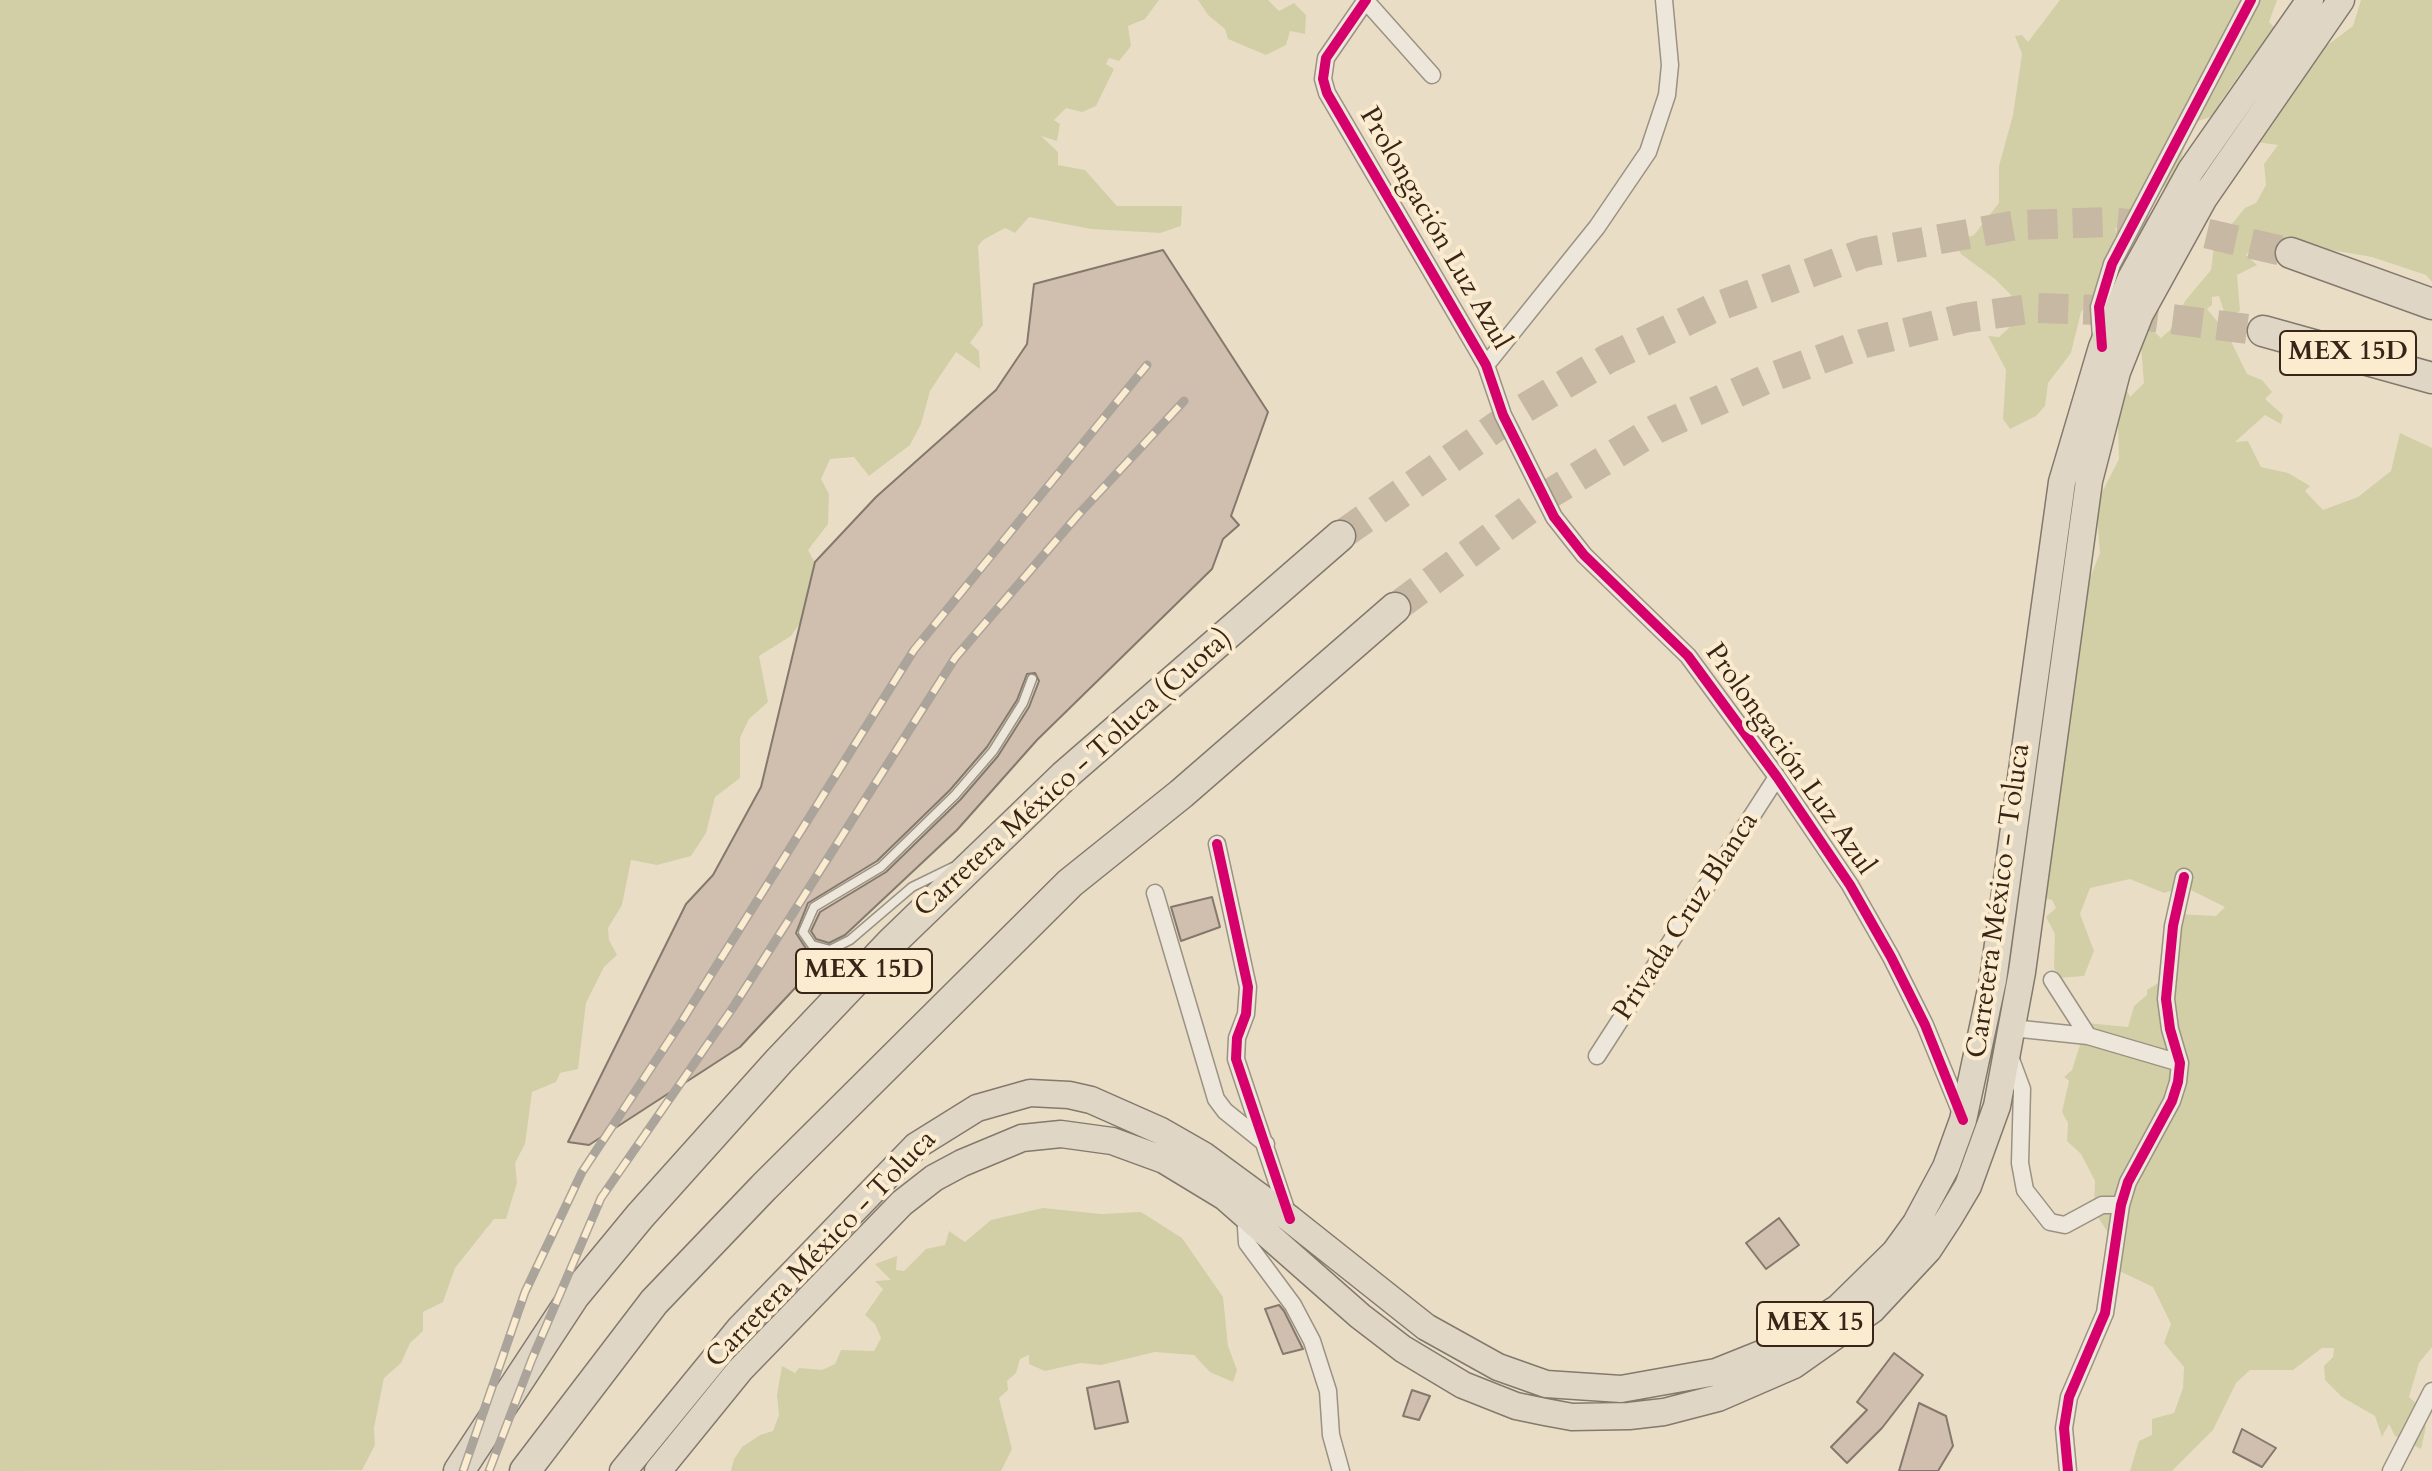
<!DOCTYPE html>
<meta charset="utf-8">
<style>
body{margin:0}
canvas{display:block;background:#eaddc6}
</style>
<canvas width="2432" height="1471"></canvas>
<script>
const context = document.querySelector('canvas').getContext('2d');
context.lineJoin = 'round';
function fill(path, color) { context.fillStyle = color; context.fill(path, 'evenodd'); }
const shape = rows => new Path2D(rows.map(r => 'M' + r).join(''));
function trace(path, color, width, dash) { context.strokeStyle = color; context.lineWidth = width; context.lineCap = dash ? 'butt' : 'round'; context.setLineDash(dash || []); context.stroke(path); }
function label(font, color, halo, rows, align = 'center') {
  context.font = font + ' Cardo,serif'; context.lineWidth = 8; context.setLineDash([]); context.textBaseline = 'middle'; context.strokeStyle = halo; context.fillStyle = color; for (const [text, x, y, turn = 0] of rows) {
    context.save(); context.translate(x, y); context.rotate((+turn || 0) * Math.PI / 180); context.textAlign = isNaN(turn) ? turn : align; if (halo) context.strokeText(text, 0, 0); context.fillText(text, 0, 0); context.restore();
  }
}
fill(shape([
 [0,0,1159,0,1145,19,1128,26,1131,46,1119,61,1109,58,1106,64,1114,69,1096,106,1082,112,1066,108,1054,120,1060,124,1057,141,1041,136,1058,152,1058,165,1085,170,1117,206,1182,206,1181,226,1160,233,1091,229,1029,217,1015,233,1005,228,983,240,978,246,983,325,970,343,979,351,980,369,956,352,930,391,921,424,910,445,869,476,854,457,830,459,821,479,829,494,828,524,808,550,821,574,820,594,791,636,759,656,768,702,749,719,740,738,740,778,715,797,706,833,691,856,657,865,631,860,622,905,608,928,609,940,617,955,604,967,586,1003,578,1069,560,1073,556,1082,532,1092,525,1144,515,1163,517,1183,506,1219,494,1219,455,1268,443,1302,423,1312,423,1331,410,1343,401,1363,384,1378,374,1428,375,1445,362,1470,0,1471],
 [1198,0,1268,0,1279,11,1294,3,1306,15,1305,34,1290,31,1286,45,1266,55,1228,39,1225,29,1208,15],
 [2060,0,2277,0,2269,22,2274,27,2220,102,2216,115,2192,123,2175,178,2115,229,2123,251,2101,265,2102,286,2081,312,2071,353,2048,383,2045,406,2036,416,2010,429,2003,419,2006,370,1988,336,1999,337,2009,328,2011,295,1995,279,1961,254,1954,241,1974,235,1999,203,1999,166,2013,115,2022,54,2015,36,2022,35,2028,42],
 [2361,0,2432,0,2432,282,2426,275,2372,257,2261,238,2246,255,2257,265,2237,275,2240,311,2226,318,2219,296,2212,297,2212,305,2207,309,2227,333,2247,374,2262,380,2272,392,2265,399,2283,415,2281,424,2265,415,2235,442,2248,441,2261,467,2288,473,2310,486,2305,491,2323,510,2358,497,2391,471,2400,433,2432,448,2432,1347,2419,1363,2409,1397,2418,1405,2420,1421,2426,1427,2421,1449,2395,1436,2389,1424,2382,1437,2375,1416,2342,1397,2325,1380,2324,1366,2333,1357,2334,1348,2322,1348,2293,1370,2250,1370,2236,1383,2213,1430,2172,1471,2130,1471,2139,1441,2152,1435,2152,1419,2174,1413,2183,1388,2184,1367,2164,1343,2171,1324,2153,1287,2111,1267,2112,1239,2094,1211,2095,1181,2081,1154,2067,1141,2068,1123,2062,1112,2069,1081,2064,1077,2072,1070,2087,1023,2128,1027,2134,1006,2147,995,2147,990,2168,977,2178,914,2216,916,2225,907,2185,887,2164,893,2130,879,2090,888,2080,914,2094,951,2084,976,2059,978,2054,968,2055,934,2046,917,2056,908,2052,900,2039,897,2033,868,2010,838,2045,690,2053,682,2052,650,2063,645,2100,553,2096,504,2119,459,2117,392,2124,384,2130,397,2144,383,2141,347,2149,327,2161,338,2170,330,2185,301,2211,270,2216,230,2231,225,2245,208,2256,203,2266,185,2264,164,2278,145,2256,142,2317,53,2353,26],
 [1043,1208,1101,1214,1141,1212,1182,1238,1223,1297,1228,1346,1237,1370,1233,1382,1210,1372,1194,1355,1155,1352,1101,1365,1080,1363,1045,1371,1029,1364,1029,1355,1020,1359,1016,1373,1007,1381,1008,1390,999,1398,1012,1449,1001,1471,731,1471,734,1459,742,1447,760,1435,773,1431,779,1415,777,1395,782,1366,795,1373,799,1368,822,1370,835,1364,841,1350,874,1351,881,1338,875,1324,865,1315,883,1289,875,1281,891,1280,875,1264,897,1256,896,1270,904,1271,926,1249,945,1245,949,1231,965,1242,991,1220]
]), '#d2cfa7');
const building = shape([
 [1163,250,1268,412,1231,516,1239,525,1223,539,1212,569,1037,740,957,830,845,935,829,943,816,939,811,931,820,912,886,872,960,800,998,756,1029,707,1039,681,1035,673,1027,674,1017,700,987,747,950,790,877,861,808,903,796,933,807,950,825,956,740,1047,589,1145,568,1142,686,904,713,875,761,787,815,562,876,497,996,390,1027,344,1034,284,1163,250],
 [1212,897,1220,927,1181,941,1171,907,1212,897],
 [1779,1218,1799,1245,1766,1269,1746,1243,1779,1218],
 [1279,1305,1284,1311,1303,1349,1283,1354,1265,1309,1279,1305],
 [1894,1353,1923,1375,1882,1428,1847,1463,1831,1447,1867,1410,1857,1402,1894,1353],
 [1119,1381,1128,1422,1095,1429,1087,1388,1119,1381],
 [1412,1390,1430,1396,1419,1420,1403,1416,1412,1390],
 [1919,1403,1946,1416,1953,1446,1938,1471,1899,1471,1919,1403],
 [2242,1429,2276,1448,2262,1467,2233,1452,2242,1429]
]);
fill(building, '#d0beae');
trace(building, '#83796c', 2);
trace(shape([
 [1340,536,1513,415,1607,359,1711,309,1864,253,2017,225,2108,222,2196,231,2291,253],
 [1395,608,1551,493,1656,429,1767,379,1865,343,1964,318,2036,308,2102,310,2263,331]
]), '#c6b8a3', 30, [30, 15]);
const lane = shape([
 [953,867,912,887,850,940,830,950,812,945,803,932,814,907,881,867,955,795,993,751,1023,703,1032,679]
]);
const street = shape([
 [1366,0,1326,58,1323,79,1327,93,1486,365,1503,415,1554,517,1584,555,1688,656,1777,777,1850,885,1891,957,1925,1025,1963,1118],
 [1366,1,1432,75],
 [2101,338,2099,307,2112,264,2251,0],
 [1486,365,1597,227,1648,152,1667,95,1670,65,1664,0],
 [1217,844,1248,987,1246,1014,1237,1038,1236,1059,1289,1218],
 [1155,893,1216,1099,1225,1111,1266,1144],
 [2052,980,2088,1036],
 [2012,1028,2088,1036,2180,1063],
 [2009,1054,2022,1089,2020,1163,2025,1190,2050,1222,2065,1225,2102,1205,2121,1205],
 [1597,1056,1777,777],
 [1245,1212,1247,1243,1293,1305,1312,1341,1328,1391,1331,1435,1341,1471],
 [2068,1471,2064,1428,2069,1397,2105,1313,2121,1205,2128,1182,2172,1101,2178,1082,2180,1063,2170,1029,2166,999,2173,926,2184,877],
 [2391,1471,2432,1391]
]);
const primary = shape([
 [623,1471,740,1328,916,1146,977,1108,1030,1093,1069,1095,1091,1100,1161,1131,1203,1155,1290,1219,1426,1327,1498,1367,1546,1384,1621,1389,1716,1372,1776,1348,1838,1308,1895,1252,1916,1223,1946,1167,1963,1120,1993,980,2062,482,2102,347,2131,278,2191,170,2310,0],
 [658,1471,740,1370,902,1203,934,1178,962,1163,1022,1138,1061,1134,1112,1141,1164,1160,1225,1197,1360,1316,1403,1349,1463,1385,1516,1406,1545,1412,1572,1417,1629,1416,1664,1412,1718,1398,1794,1365,1872,1310,1928,1250,1949,1218,1968,1186,1997,1106,2022,972,2089,481,2117,372,2140,314,2204,198,2341,0]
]);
const highway = shape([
 [2291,253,2432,304],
 [2263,331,2432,378],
 [459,1471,574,1296,640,1216,779,1061,891,943,1064,776,1340,536],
 [525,1471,654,1302,764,1187,1070,883,1181,794,1395,608]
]);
trace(lane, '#9b9283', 11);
trace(street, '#9b9283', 19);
trace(primary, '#83796c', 29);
trace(highway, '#83796c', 33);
trace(lane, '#ede6da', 8);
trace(street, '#ede6da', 16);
trace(primary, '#e0d6c5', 26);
trace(highway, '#e0d6c5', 30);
const rail = shape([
 [463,1471,525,1292,582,1172,682,1021,914,650,1147,365],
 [489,1471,532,1359,601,1198,734,1006,955,658,1078,515,1184,401]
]);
trace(rail, '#aba49b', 9);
trace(rail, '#fbecd0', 6, [18]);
trace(shape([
 [1366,0,1326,58,1323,79,1327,93,1486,365,1503,415,1554,517,1584,555,1688,656,1777,777,1850,885,1891,957,1925,1025,1963,1120],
 [2102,347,2099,307,2112,264,2251,0],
 [1217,844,1248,987,1246,1014,1237,1038,1236,1059,1290,1219],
 [2068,1471,2064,1428,2069,1397,2105,1313,2121,1205,2128,1182,2172,1101,2178,1082,2180,1063,2170,1029,2166,999,2173,926,2184,877]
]), '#d6006c', 10);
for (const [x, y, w] of [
 [2348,353,136],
 [864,971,136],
 [1815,1324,116]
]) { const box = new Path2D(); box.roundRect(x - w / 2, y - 22, w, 44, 6); context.fillStyle = '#fbecd0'; context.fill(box); trace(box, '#382518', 2); }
label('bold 26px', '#382518', null, [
 ["MEX 15D",2348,353],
 ["MEX 15D",864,971],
 ["MEX 15",1815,1324]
]);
label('28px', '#382518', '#fbecd0', [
 ["Prolongación Luz Azul",1434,229,60],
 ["Prolongación Luz Azul",1789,760,55],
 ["Carretera México - Toluca (Cuota)",1074,774,-42],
 ["Carretera México - Toluca",2000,901,-82],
 ["Privada Cruz Blanca",1687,917,-57],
 ["Carretera México - Toluca",822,1250,-46]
]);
</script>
